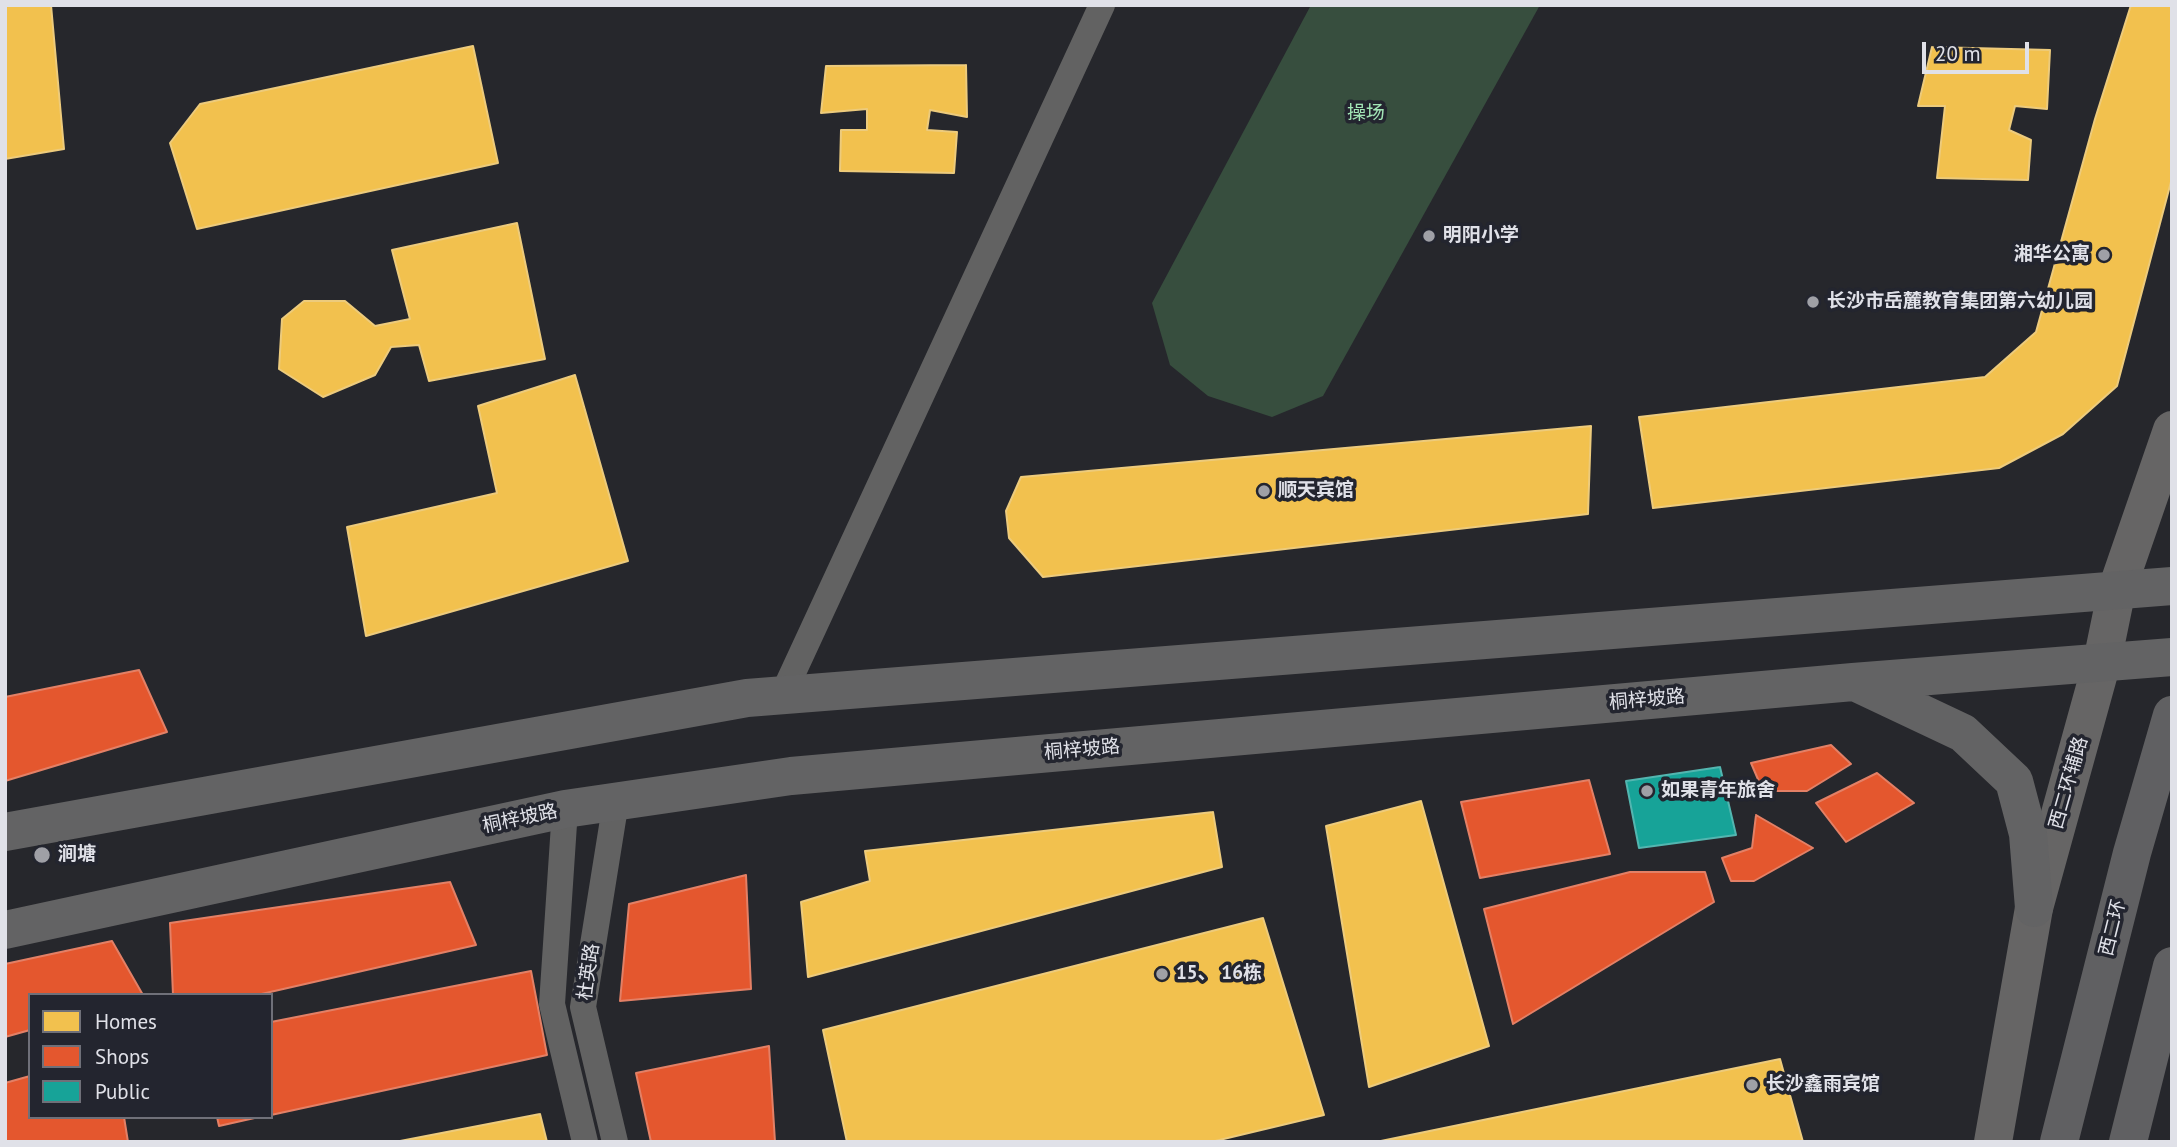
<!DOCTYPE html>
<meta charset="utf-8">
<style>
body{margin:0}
#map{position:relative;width:2177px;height:1147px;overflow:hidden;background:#26272c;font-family:"PT Sans",sans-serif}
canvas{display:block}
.frame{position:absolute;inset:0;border:7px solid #e0e1e8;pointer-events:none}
.legend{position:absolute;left:28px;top:993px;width:245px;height:126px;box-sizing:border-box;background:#23252f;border:2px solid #6f7079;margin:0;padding:9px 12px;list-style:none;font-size:21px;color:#e0e1e8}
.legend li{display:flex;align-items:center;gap:14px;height:35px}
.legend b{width:35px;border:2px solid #6f7079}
.scale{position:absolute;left:1922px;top:42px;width:107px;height:32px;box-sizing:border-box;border:4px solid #e0e1e8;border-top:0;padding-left:9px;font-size:21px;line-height:24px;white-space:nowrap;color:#e0e1e8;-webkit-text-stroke:5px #23252f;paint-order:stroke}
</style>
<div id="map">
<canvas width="2177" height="1147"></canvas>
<div class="frame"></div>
<ul class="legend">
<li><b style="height:19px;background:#f2c14e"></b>Homes</li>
<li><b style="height:19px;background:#e4572e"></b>Shops</li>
<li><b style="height:19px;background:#17a398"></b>Public</li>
</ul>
<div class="scale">20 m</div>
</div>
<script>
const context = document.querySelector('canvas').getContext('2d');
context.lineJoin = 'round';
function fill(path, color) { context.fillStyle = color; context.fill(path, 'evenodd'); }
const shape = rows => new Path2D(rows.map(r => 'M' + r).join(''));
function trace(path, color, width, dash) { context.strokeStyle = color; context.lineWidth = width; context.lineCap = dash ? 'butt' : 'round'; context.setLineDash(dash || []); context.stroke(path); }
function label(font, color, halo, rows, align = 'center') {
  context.font = font + ' "PT Sans","Noto Sans SC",sans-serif'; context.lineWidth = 7; context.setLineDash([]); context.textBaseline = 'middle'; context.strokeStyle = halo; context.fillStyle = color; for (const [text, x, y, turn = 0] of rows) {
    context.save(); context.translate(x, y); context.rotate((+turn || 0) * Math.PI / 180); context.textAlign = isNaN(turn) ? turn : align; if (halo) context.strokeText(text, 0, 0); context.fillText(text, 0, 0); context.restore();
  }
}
fill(shape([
 [1311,5,1540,5,1323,396,1272,417,1208,396,1170,365,1152,303]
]), '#374e3e');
const homes = shape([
 [5,5,51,5,64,149,5,159,5,5],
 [2131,5,2172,5,2172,178,2117,386,2063,434,1999,468,1653,508,1639,417,1985,377,2036,332,2095,119,2131,5],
 [473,46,498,163,197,229,170,143,200,104,473,46],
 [1932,47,2050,50,2047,109,2015,106,2009,130,2031,140,2028,180,1937,178,1945,106,1918,106,1932,47],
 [966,65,967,117,930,110,927,130,957,132,954,173,840,171,841,130,867,130,867,109,821,113,826,66,966,65],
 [517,223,545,359,429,381,419,345,391,347,375,375,323,397,279,369,282,319,304,301,345,301,375,326,410,319,392,250,517,223],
 [575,375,628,561,366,636,347,527,497,493,478,406,575,375],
 [1591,426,1588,514,1043,577,1009,538,1006,511,1021,477,1591,426],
 [1421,801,1489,1046,1369,1087,1326,826,1421,801],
 [1213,812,1222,867,808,977,801,902,870,881,865,851,1213,812],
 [1263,918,1324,1115,1211,1142,847,1142,823,1030,1263,918],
 [1780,1059,1803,1142,1376,1142,1780,1059],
 [540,1114,547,1142,395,1142,540,1114]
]);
fill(homes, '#f2c14e');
trace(homes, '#edcb7c', 2);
const shops = shape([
 [139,670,167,732,5,781,5,697,139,670],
 [1831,745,1851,764,1807,791,1763,791,1751,763,1831,745],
 [1877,773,1914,803,1846,842,1816,803,1877,773],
 [1589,780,1610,854,1480,878,1461,802,1589,780],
 [1756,815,1813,848,1754,881,1731,881,1722,858,1752,848,1756,815],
 [1630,872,1705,872,1714,902,1513,1024,1484,909,1630,872],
 [746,875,751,989,620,1001,629,904,746,875],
 [450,882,476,945,257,995,173,995,170,923,450,882],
 [112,941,143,995,30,995,30,1030,5,1037,5,964,112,941],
 [531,971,547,1055,271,1115,271,1022,531,971],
 [769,1046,775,1142,651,1142,636,1073,769,1046],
 [30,1076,30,1117,124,1117,128,1142,5,1142,5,1083,30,1076],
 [217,1117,259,1117,219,1126,217,1117]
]);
fill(shops, '#e4572e');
trace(shops, '#e38066', 2);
const public = shape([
 [1720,767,1736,835,1639,848,1626,781,1720,767]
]);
fill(public, '#17a398');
trace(public, '#53b6b0', 2);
trace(shape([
 [783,694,1102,5],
 [565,809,552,1004,585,1142],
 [615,1142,583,1007,616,801]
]), '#626262', 26);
trace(shape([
 [1993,1142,2034,908,2102,662,2117,589,2172,430]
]), '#666565', 38);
trace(shape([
 [1855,682,1963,733,2014,781,2028,834,2034,908],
 [5,832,747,698,2172,586],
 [5,930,565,809,791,776,1853,682,2172,657]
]), '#636364', 38);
trace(shape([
 [2059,1142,2132,853,2172,715],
 [2128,1142,2172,966]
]), '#606062', 38);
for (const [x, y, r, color] of [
 [1429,236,7,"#9fa0a6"],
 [2104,255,7,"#9fa0a6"],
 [1813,302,7,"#9fa0a6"],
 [1264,491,7,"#9fa0a6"],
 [1647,791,7,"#9fa0a6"],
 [42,855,9,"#9fa0a6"],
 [1162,974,7,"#9fa0a6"],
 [1752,1085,7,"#9fa0a6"]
]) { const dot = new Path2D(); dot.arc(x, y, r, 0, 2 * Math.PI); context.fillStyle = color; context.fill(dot); trace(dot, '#23252f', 2.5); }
label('19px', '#a2e5b6', '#23252f', [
 ["操场",1366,114]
]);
label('bold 19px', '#e0e1e8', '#23252f', [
 ["明阳小学",1443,236],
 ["湘华公寓",2090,255,"right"],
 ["长沙市岳麓教育集团第六幼儿园",1827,302],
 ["顺天宾馆",1278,491],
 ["如果青年旅舍",1661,791],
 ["涧塘",58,855],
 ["15、 16栋",1176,974],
 ["长沙鑫雨宾馆",1766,1085]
], 'left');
label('19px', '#e0e1e8', '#23252f', [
 ["桐梓坡路",1647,700,-5],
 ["桐梓坡路",1082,750,-5],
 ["西二环辅路",2069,783,-74],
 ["桐梓坡路",520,819,-12],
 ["西二环",2113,928,-76],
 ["杜英路",589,972,-82]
]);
</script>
